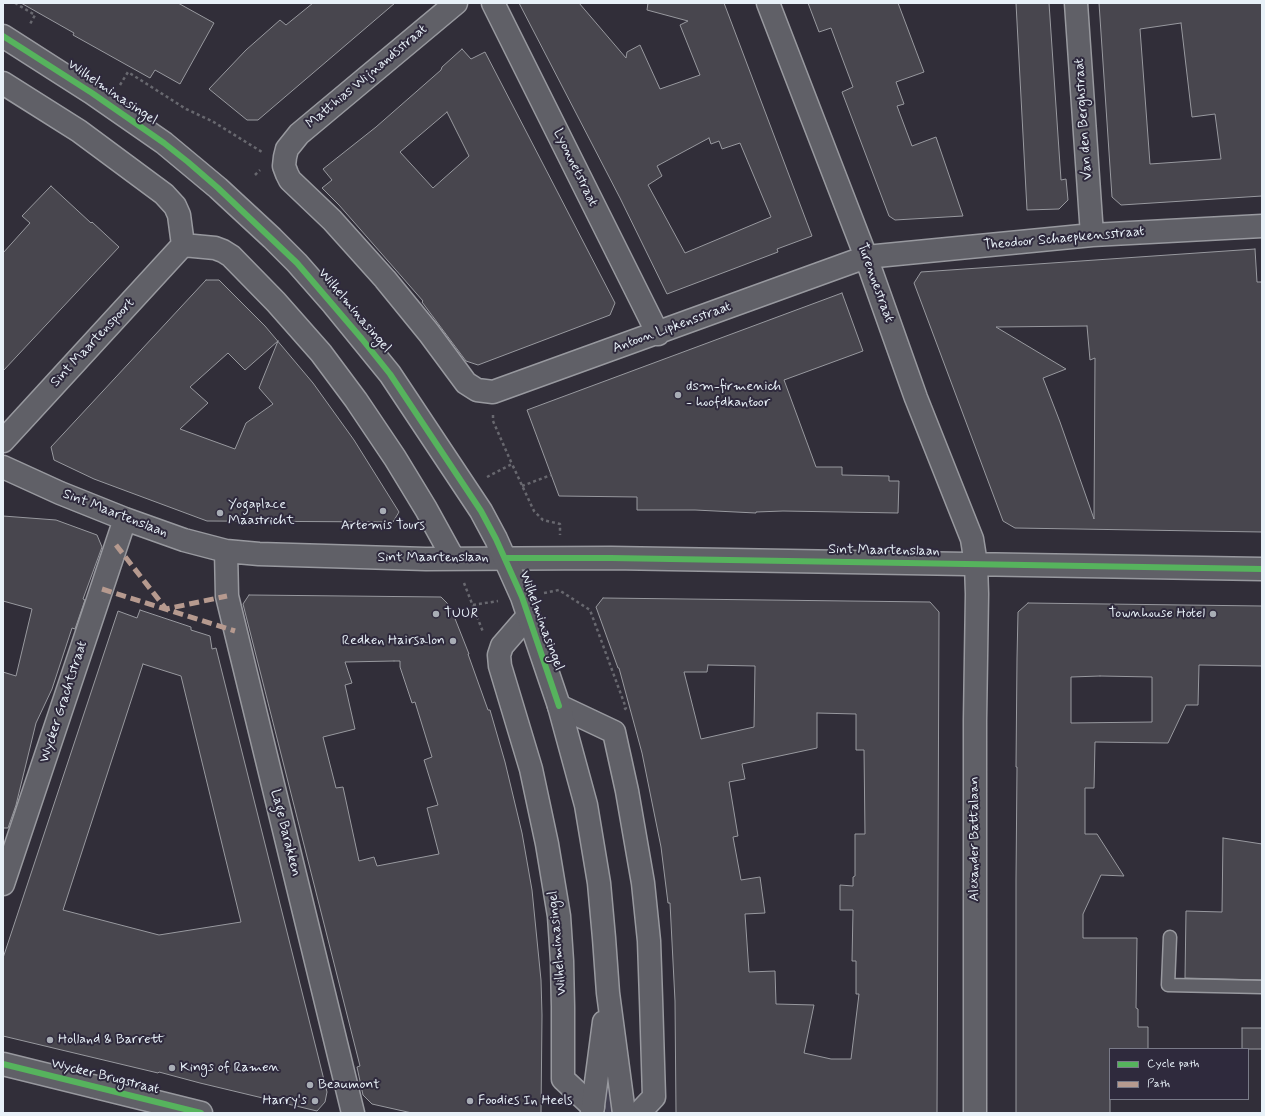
<!DOCTYPE html>
<style>
body{margin:0}
#map{position:relative;width:1265px;height:1116px;overflow:hidden;background:#312e39;font-family:Mynerve,sans-serif}
canvas{display:block}
.frame{position:absolute;inset:0;border:4px solid #e8f1f8;pointer-events:none}
.legend{position:absolute;left:1109px;top:1048px;width:140px;height:52px;box-sizing:border-box;background:#2f2a3d;border:1px solid #797a88;margin:0;padding:5px 7px;list-style:none;font-size:12px;color:#e8f1f8}
.legend li{display:flex;align-items:center;gap:8px;height:20px}
.legend b{width:20px;border:1px solid #797a88}
</style>
<div id="map">
<canvas width="1265" height="1116"></canvas>
<div class="frame"></div>
<ul class="legend">
<li><b style="height:5px;background:#56b35d"></b>Cycle path</li>
<li><b style="height:5px;background:#b69a8f"></b>Path</li>
</ul>
</div>
<script>
const context = document.querySelector('canvas').getContext('2d');
context.lineJoin = 'round';
function fill(path, color) { context.fillStyle = color; context.fill(path, 'evenodd'); }
const shape = rows => new Path2D(rows.map(r => 'M' + r).join(''));
function trace(path, color, width, dash) { context.strokeStyle = color; context.lineWidth = width; context.lineCap = dash ? 'butt' : 'round'; context.setLineDash(dash || []); context.stroke(path); }
function label(font, color, halo, rows, align = 'center') {
  context.font = font + ' Mynerve,sans-serif'; context.lineWidth = 4; context.setLineDash([]); context.textBaseline = 'middle'; context.strokeStyle = halo; context.fillStyle = color; for (const [text, x, y, turn = 0] of rows) {
    context.save(); context.translate(x, y); context.rotate((+turn || 0) * Math.PI / 180); context.textAlign = isNaN(turn) ? turn : align; if (halo) context.strokeText(text, 0, 0); context.fillText(text, 0, 0); context.restore();
  }
}
fill(shape([
 [608,1070,615,1113,600,1113]
]), '#434151');
const building = shape([
 [21,3,178,3,214,23,180,84,155,70,150,78,73,35,74,33,21,3],
 [313,3,395,3,258,120,247,120,209,89,246,50,280,20,286,25,313,3],
 [519,3,579,3,626,58,627,52,640,45,660,89,700,75,680,25,688,21,647,10,648,3,724,3,812,236,777,249,778,252,667,294,620,198,519,3],
 [709,138,711,144,719,141,722,149,740,143,771,217,685,253,648,185,662,176,657,166,709,138],
 [808,3,898,3,924,72,896,82,904,104,897,106,912,146,936,137,963,216,895,220,889,216,842,92,853,87,838,47,831,28,819,32,808,3],
 [1016,3,1049,3,1061,180,1066,179,1068,200,1059,209,1027,210,1016,3],
 [1099,3,1262,3,1262,196,1121,205,1112,197,1099,3],
 [1181,23,1192,117,1215,114,1221,159,1150,164,1140,29,1181,23],
 [462,49,471,59,485,52,615,303,610,315,478,365,466,361,422,302,423,301,339,205,322,188,332,180,323,169,376,127,441,70,442,67,462,49],
 [447,112,469,156,433,188,400,152,447,112],
 [51,186,91,223,92,222,119,247,3,371,3,253,30,223,22,216,51,186],
 [1255,249,1257,282,1262,282,1262,532,1015,528,1003,521,914,283,921,272,1255,249],
 [1087,326,1090,360,1095,358,1094,519,1060,422,1043,378,1066,369,996,327,1087,326],
 [206,280,219,280,265,326,313,383,354,440,399,512,393,522,207,521,94,479,54,460,51,447,206,280],
 [278,341,259,388,273,404,246,423,235,449,180,429,208,403,190,387,228,353,245,370,278,341],
 [842,293,863,351,784,380,816,467,842,467,842,475,889,476,889,481,899,481,898,513,783,511,756,512,756,513,695,510,637,510,637,497,559,496,527,410,842,293],
 [3,516,56,520,97,535,102,547,83,599,85,600,75,629,72,628,52,689,36,723,16,805,8,828,3,828,3,672,16,676,32,609,3,601,3,516],
 [249,595,441,597,450,606,469,654,468,654,488,710,490,710,505,762,522,833,532,890,541,980,542,1015,541,1113,412,1113,372,1104,363,1095,357,1067,360,1066,243,604,249,595],
 [394,661,400,661,400,667,412,703,415,702,432,757,424,760,438,805,427,808,439,854,377,866,374,857,359,861,343,787,336,788,323,737,355,729,345,685,352,683,345,662,394,661],
 [603,598,930,602,939,612,937,1113,676,1113,675,1001,670,903,668,903,661,847,642,753,619,668,618,668,596,607,603,598],
 [708,665,755,666,754,727,701,739,684,672,707,672,708,665],
 [817,713,856,714,856,750,864,750,865,834,855,834,855,876,853,877,853,886,840,885,840,910,853,910,852,961,856,961,856,994,859,994,851,1059,831,1059,804,1053,814,1005,776,1004,775,971,749,972,745,914,765,913,760,877,741,880,733,837,738,836,729,782,745,779,742,764,817,748,817,713],
 [1028,603,1262,606,1262,666,1199,665,1198,705,1186,705,1168,743,1095,742,1094,788,1085,788,1085,834,1097,834,1124,876,1101,875,1083,914,1083,938,1137,938,1136,1008,1138,1009,1138,1027,1148,1027,1148,1049,1110,1049,1110,1113,1016,1113,1016,880,1017,767,1016,767,1017,658,1018,612,1028,603],
 [1100,676,1152,677,1152,722,1071,723,1071,677,1100,676],
 [140,610,191,627,191,630,210,636,212,649,216,648,327,1092,325,1102,317,1111,200,1083,159,1072,158,1073,3,1036,3,958,118,611,137,618,140,610],
 [143,664,181,676,241,922,159,935,63,910,143,664],
 [1223,838,1262,844,1262,980,1185,978,1186,911,1222,912,1223,838],
 [1242,1028,1262,1028,1262,1049,1242,1049,1242,1028]
]);
fill(building, '#48464e');
trace(building, '#98999f', 1);
const lane = shape([
 [1170,937,1168,985,1262,987]
]);
const street = shape([
 [456,3,299,134,287,149,285,157,284,166,287,174,290,180,332,220,385,279,429,333,466,383,477,390,493,392,866,257,1092,235,1262,226],
 [493,3,658,334],
 [768,3,866,257,916,398,972,539,976,564,977,594,975,720,975,1113],
 [1076,3,1092,235],
 [3,83,79,131,164,194,175,206,179,215,183,245],
 [183,245,215,248,223,251,231,256,276,302,321,353,356,400,395,458,426,509,453,558],
 [3,441,183,245],
 [3,467,60,493,125,519,184,540,226,551,259,554,426,559,611,558,1262,569],
 [226,551,227,596,353,1113],
 [528,616,502,646,499,655,500,666,531,769,547,844,559,916,562,961,563,1007,563,1079,593,1107],
 [559,706,614,732,627,791,643,883,649,941,651,999,654,1097,639,1113],
 [3,884,125,519],
 [3,1064,201,1113]
]);
const secondary = shape([
 [3,36,92,93,164,143,218,188,272,238,297,263,333,304,390,374,481,511,496,539,522,597,559,706,586,805,599,883,604,938,608,993,624,1113],
 [592,1113,604,1022]
]);
trace(lane, '#98999f', 15);
trace(street, '#98999f', 25);
trace(secondary, '#98999f', 25);
trace(shape([
 [15,3,35,15,29,26],
 [120,85,128,72,186,109,212,121,262,152],
 [255,175,260,170],
 [493,415,493,421,512,464],
 [487,477,512,464,534,511,543,520,560,524,560,535],
 [522,486,551,475],
 [464,583,483,632],
 [544,593,559,590,590,610,626,708,624,710],
 [473,605,498,601]
]), '#68686f', 2.5, [3, 3]);
trace(lane, '#606067', 12);
trace(street, '#606067', 22);
trace(secondary, '#606067', 22);
trace(shape([
 [116,545,166,609,227,596],
 [102,589,235,631]
]), '#b69a8f', 5, [10, 5]);
trace(shape([
 [3,36,92,93,164,143,188,162,218,188,297,263,362,339,390,374,481,511,496,539,522,597,559,706],
 [505,558,611,558,1262,569],
 [3,1064,201,1113]
]), '#56b35d', 6);
for (const [x, y, r, color] of [
 [678,395,4,"#a8adb5"],
 [383,511,4,"#a8adb5"],
 [220,513,4,"#a8adb5"],
 [436,614,4,"#a8adb5"],
 [1213,614,4,"#a8adb5"],
 [453,641,4,"#a8adb5"],
 [50,1040,4,"#a8adb5"],
 [172,1068,4,"#a8adb5"],
 [310,1085,4,"#a8adb5"],
 [315,1101,4,"#a8adb5"],
 [470,1101,4,"#a8adb5"]
]) { const dot = new Path2D(); dot.arc(x, y, r, 0, 2 * Math.PI); context.fillStyle = color; context.fill(dot); trace(dot, '#2f2a3d', 1.5); }
label('14px', '#e8f1f8', '#2f2a3d', [
 ["Matthias Wijnandsstraat",367,77,-40],
 ["Wilhelminasingel",112,93,34],
 ["Van den Berghstraat",1084,119,-94],
 ["Lyonnetstraat",575,168,64],
 ["Theodoor Schaepkensstraat",1064,239,-5],
 ["Turennestraat",875,283,70],
 ["Wilhelminasingel",354,311,50],
 ["Antoon Lipkensstraat",672,328,-20],
 ["Sint Maartenspoort",93,343,-47],
 ["Sint Maartenslaan",115,514,21],
 ["Sint Maartenslaan",884,551,1],
 ["Sint Maartenslaan",433,558],
 ["Wilhelminasingel",541,621,70],
 ["Wycker Grachtstraat",64,702,-72],
 ["Lage Barakken",285,833,76],
 ["Alexander Battalaan",975,839,-90],
 ["Wilhelminasingel",558,943,-95],
 ["Wycker Brugstraat",105,1077,14]
]);
label('14px', '#e8f1f8', '#2f2a3d', [
 ["dsm-firmenich",686,387],
 ["- hoofdkantoor",686,403],
 ["Yogaplace",228,505],
 ["Maastricht",228,521],
 ["Artemis Tours",383,526,"center"],
 ["TUUR",444,614],
 ["Townhouse Hotel",1205,614,"right"],
 ["Redken Hairsalon",445,641,"right"],
 ["Holland & Barrett",58,1040],
 ["Kings of Ramen",180,1068],
 ["Beaumont",318,1085],
 ["Harry's",307,1101,"right"],
 ["Foodies In Heels",478,1101]
], 'left');
</script>
